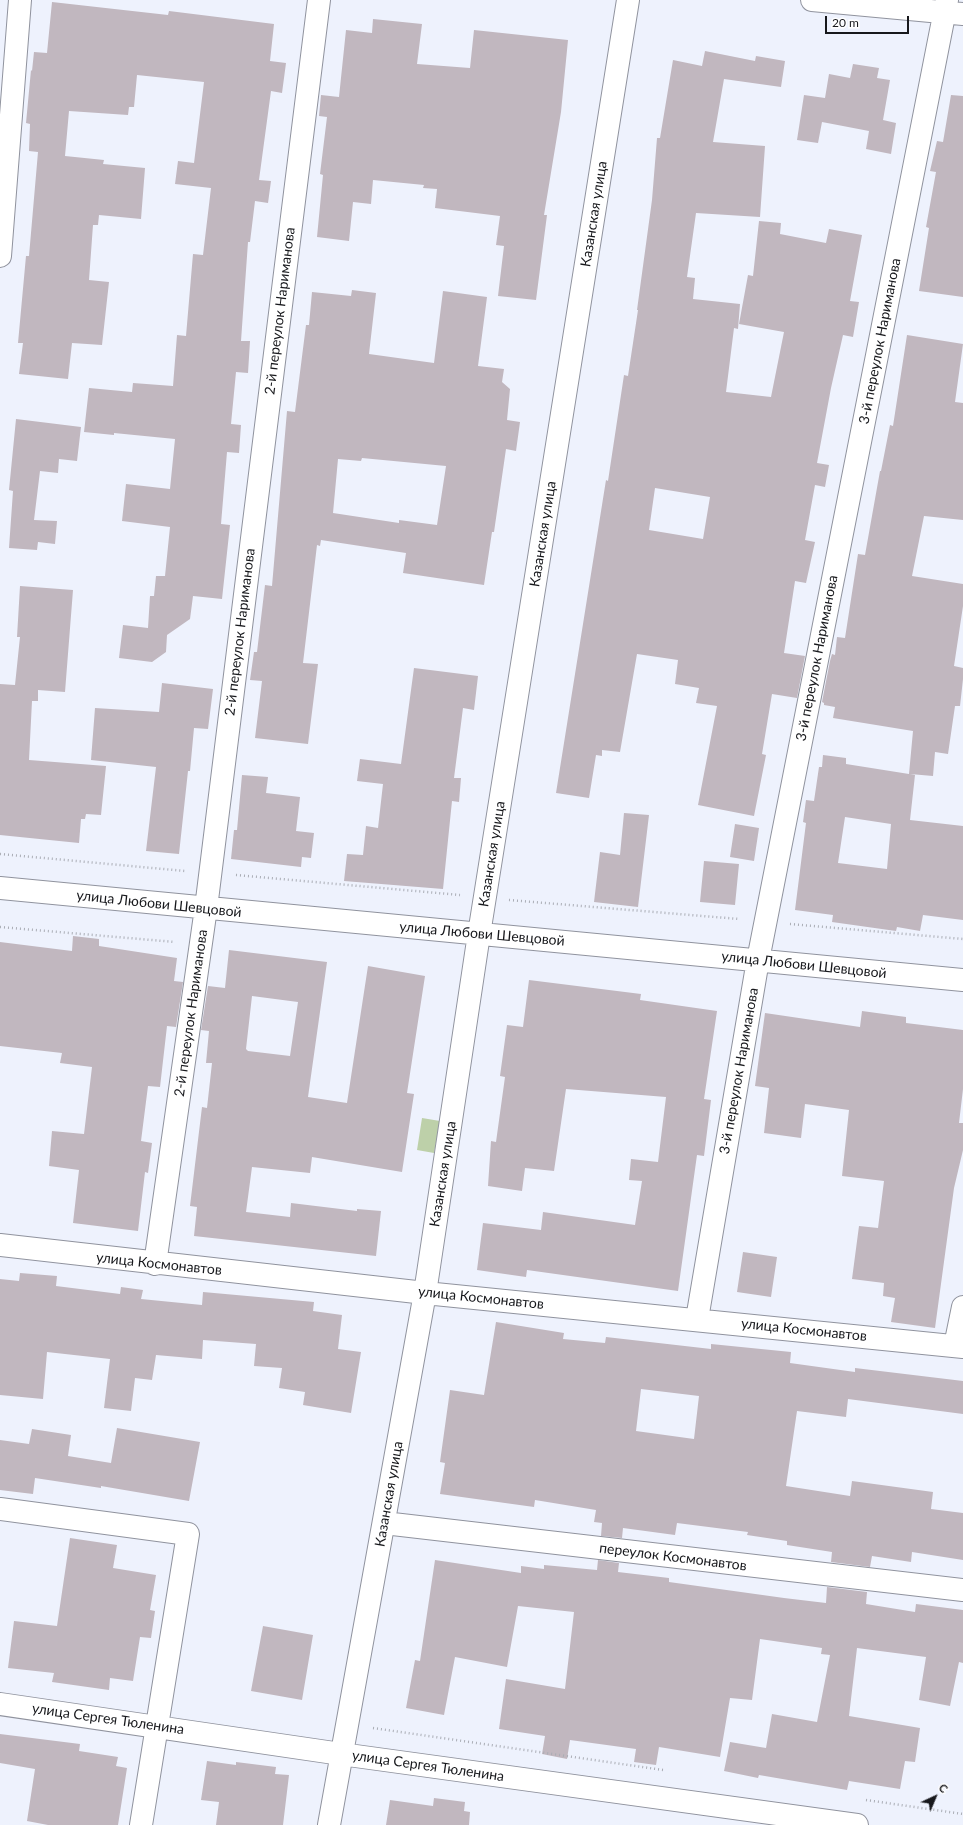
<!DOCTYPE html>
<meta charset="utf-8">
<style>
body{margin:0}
#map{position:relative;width:963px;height:1825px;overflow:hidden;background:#eef2fd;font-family:Lato,sans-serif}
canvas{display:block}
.north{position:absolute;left:915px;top:1777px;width:40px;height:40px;-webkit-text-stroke:3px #fff;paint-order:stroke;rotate:44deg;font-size:11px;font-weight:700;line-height:16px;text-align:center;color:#17181c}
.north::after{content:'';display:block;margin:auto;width:14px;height:18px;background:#17181c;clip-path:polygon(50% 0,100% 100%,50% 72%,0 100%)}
.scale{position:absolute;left:825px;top:16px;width:84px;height:18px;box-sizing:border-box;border:2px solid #17181c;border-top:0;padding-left:5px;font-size:12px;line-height:14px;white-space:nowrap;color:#17181c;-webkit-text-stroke:3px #fff;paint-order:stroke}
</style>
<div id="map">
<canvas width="963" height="1825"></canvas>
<div class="north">С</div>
<div class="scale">20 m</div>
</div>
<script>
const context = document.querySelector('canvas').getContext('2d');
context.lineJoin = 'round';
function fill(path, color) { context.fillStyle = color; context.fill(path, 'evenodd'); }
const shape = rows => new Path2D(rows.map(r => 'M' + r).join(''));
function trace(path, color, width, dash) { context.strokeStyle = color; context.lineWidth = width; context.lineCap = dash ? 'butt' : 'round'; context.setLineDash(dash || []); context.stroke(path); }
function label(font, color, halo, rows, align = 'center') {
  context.font = font + ' Lato,sans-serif'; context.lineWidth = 4; context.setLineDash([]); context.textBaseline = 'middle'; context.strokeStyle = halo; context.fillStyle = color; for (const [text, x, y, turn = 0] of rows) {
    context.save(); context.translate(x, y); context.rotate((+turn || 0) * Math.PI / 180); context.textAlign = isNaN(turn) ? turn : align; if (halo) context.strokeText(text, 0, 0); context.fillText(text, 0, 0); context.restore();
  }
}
fill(shape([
 [422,1118,440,1121,434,1153,417,1150]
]), '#bdd0a9');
fill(shape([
 [52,2,168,15,169,11,274,24,270,61,286,63,282,93,271,91,259,180,271,181,268,203,255,201,250,242,248,242,241,341,250,341,248,373,236,372,231,424,241,425,239,453,227,452,221,524,230,525,222,599,193,596,190,619,167,635,166,652,152,662,119,658,123,625,148,628,150,596,154,596,156,576,165,576,170,527,122,521,126,484,170,489,175,439,114,433,114,435,84,432,89,388,132,392,133,383,173,386,177,335,186,336,193,254,203,255,211,188,175,184,178,161,194,163,204,82,137,75,134,107,129,107,128,115,69,111,65,156,104,160,103,164,145,168,141,219,99,215,98,225,93,225,89,280,109,282,102,345,72,343,68,379,19,374,23,343,18,343,26,256,29,256,38,152,29,151,30,124,26,123,31,70,32,71,34,52,47,53],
 [373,19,422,24,417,64,470,68,474,30,568,40,561,112,544,215,547,215,536,300,498,296,504,246,496,245,500,216,435,208,437,189,423,188,424,185,373,180,371,204,353,202,349,241,317,237,323,175,320,174,327,117,319,116,321,95,339,97,346,30,372,33],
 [705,51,755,61,756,56,785,61,781,87,724,79,713,142,765,146,760,217,696,213,687,277,695,278,693,299,740,304,738,329,734,328,726,392,771,397,784,332,739,324,748,275,753,276,759,221,781,223,780,234,826,243,829,229,862,235,850,301,859,302,853,337,843,335,831,388,817,463,829,465,825,487,815,485,805,540,815,542,806,583,795,581,784,653,805,656,797,698,772,694,762,754,766,755,754,816,698,805,717,706,696,703,699,688,675,684,678,660,637,654,620,752,602,750,602,756,596,755,589,798,556,793,606,480,608,481,624,375,628,376,638,310,637,310,652,200,657,138,660,138,673,60,702,66],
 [655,488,710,497,703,539,649,530],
 [853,64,879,68,877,78,890,80,883,120,896,123,891,154,866,149,869,131,822,122,818,143,797,140,804,95,825,98,829,74,850,78],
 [951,95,963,96,963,297,919,291,929,228,926,227,936,172,930,171,937,141,943,142],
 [352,290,376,293,369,354,434,363,443,291,487,297,478,366,504,369,502,382,510,389,507,420,520,422,516,451,506,449,494,532,492,532,484,585,403,573,406,553,321,540,320,546,317,545,303,663,318,664,308,744,255,738,262,681,250,680,254,652,257,652,265,585,272,586,287,411,295,412,306,325,309,325,312,292,351,296],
 [362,458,446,466,437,525,399,520,399,523,333,513,338,459,361,461],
 [907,335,963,344,955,402,963,403,963,520,924,516,912,576,963,584,963,606,954,666,963,668,963,679,960,706,955,706,948,754,935,752,933,776,910,774,915,775,910,820,963,826,963,920,923,915,920,931,897,927,896,931,832,922,833,915,795,910,806,823,803,822,806,800,814,801,819,767,822,767,823,755,846,758,846,764,909,774,913,731,833,718,835,707,824,705,824,703,822,702,830,661,832,654,835,655,837,637,845,638,858,554,865,555,880,471,881,471,890,425,893,426],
 [845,817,891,824,887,869,838,863],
 [16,419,81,427,77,461,59,459,58,473,40,471,34,520,57,521,55,544,38,542,37,550,9,548,13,491,9,490],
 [20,586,73,590,65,692,38,690,38,701,32,701,29,760,106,766,101,815,86,814,85,819,81,819,79,843,0,835,0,684,15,685,20,637,17,637],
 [414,668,478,676,474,710,463,708,454,778,461,778,459,802,452,801,443,889,344,881,347,854,363,855,366,826,378,828,383,784,357,781,360,759,401,764],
 [162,683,213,689,208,729,194,728,190,771,188,771,179,854,146,851,156,767,91,760,95,708,159,712],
 [242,775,268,777,266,793,300,797,296,831,314,833,311,858,302,857,301,867,231,859,234,830,237,830],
 [624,813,649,815,638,907,594,902,600,852,620,855],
 [735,824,759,828,754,861,730,857],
 [704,861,739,864,735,905,700,902],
 [73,936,99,939,99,946,177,958,174,981,183,982,176,1027,167,1026,160,1087,148,1086,141,1141,152,1143,148,1173,145,1172,138,1231,73,1223,79,1170,49,1166,52,1131,84,1134,92,1067,60,1063,62,1053,0,1046,0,942,72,951],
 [229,950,327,962,308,1097,347,1103,368,966,425,976,407,1093,414,1094,402,1172,312,1157,310,1173,252,1167,246,1212,290,1217,291,1203,357,1211,357,1209,381,1211,376,1256,194,1236,197,1207,190,1206,202,1107,207,1108,212,1063,206,1063,209,1031,201,1030,208,986,225,988],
 [252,996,298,1002,290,1056,248,1051,246,1049],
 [529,980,641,994,640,1000,717,1011,704,1099,711,1100,704,1156,697,1155,678,1291,527,1270,526,1277,477,1270,483,1223,541,1230,543,1212,635,1225,642,1181,629,1180,631,1159,658,1162,666,1097,566,1089,554,1171,525,1168,522,1191,488,1186,491,1141,496,1142,505,1077,500,1076,507,1025,523,1027],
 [862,1011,906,1017,906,1023,963,1030,963,1089,959,1123,963,1123,963,1150,954,1188,935,1328,891,1322,895,1298,883,1296,884,1283,852,1279,859,1226,878,1228,884,1181,842,1176,849,1110,805,1104,801,1138,764,1133,769,1088,755,1086,765,1013,860,1027],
 [743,1252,777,1257,771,1297,737,1292],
 [20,1273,57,1276,56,1286,120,1294,121,1287,143,1290,141,1299,202,1305,203,1292,314,1302,313,1311,342,1315,338,1349,361,1352,351,1413,303,1405,305,1392,279,1388,282,1368,254,1366,256,1344,203,1340,202,1359,156,1355,152,1380,135,1378,131,1411,104,1408,110,1359,47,1352,43,1399,0,1395,0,1279,19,1281],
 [496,1322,564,1333,563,1339,605,1343,606,1337,711,1349,711,1344,791,1352,790,1363,855,1372,855,1368,963,1381,963,1414,848,1399,846,1417,797,1411,786,1486,850,1496,852,1481,933,1492,931,1509,963,1513,963,1560,912,1552,911,1562,872,1556,870,1567,831,1562,832,1552,787,1545,787,1541,747,1535,748,1532,677,1523,675,1535,623,1528,622,1538,601,1536,602,1523,594,1522,596,1510,535,1500,534,1507,440,1494,445,1463,440,1462,450,1390,484,1395],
 [641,1389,699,1396,694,1439,636,1431],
 [117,1428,200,1442,189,1501,101,1486,101,1488,35,1478,33,1494,0,1490,0,1440,29,1444,32,1429,71,1435,68,1456,111,1463],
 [70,1538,117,1545,113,1568,156,1575,150,1610,155,1611,151,1638,140,1637,133,1681,110,1678,109,1690,52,1682,54,1673,8,1668,14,1621,57,1626],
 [435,1560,521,1573,521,1566,544,1569,544,1565,597,1570,598,1560,619,1563,618,1572,669,1578,669,1582,784,1598,826,1603,827,1587,867,1592,866,1604,915,1612,916,1604,963,1610,963,1663,959,1662,950,1706,919,1700,926,1657,857,1648,849,1716,920,1728,915,1762,905,1761,900,1789,849,1781,847,1790,759,1775,758,1778,724,1771,730,1742,766,1748,772,1714,817,1722,830,1655,821,1654,822,1648,760,1639,752,1700,730,1698,720,1757,659,1747,656,1765,634,1762,636,1749,570,1740,567,1759,542,1754,545,1736,499,1729,506,1679,565,1689,574,1612,518,1606,507,1667,455,1657,444,1715,406,1708,415,1660,420,1661],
 [263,1626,313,1635,302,1700,251,1691],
 [0,1734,80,1744,79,1751,118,1757,116,1766,127,1768,118,1825,48,1825,27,1821,35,1769,0,1763],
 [207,1761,236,1765,236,1762,276,1767,275,1774,289,1775,283,1825,216,1825,219,1802,201,1800],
 [434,1798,465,1802,464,1811,470,1812,469,1825,386,1825,390,1800,433,1806]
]), '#c1b7bf');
const minor = shape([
 [812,0,963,14],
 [0,256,20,0],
 [0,888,963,980],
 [0,1245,425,1293,963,1347],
 [155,1264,206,908,319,0],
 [697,1319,758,960,947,0],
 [955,1346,963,1307],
 [0,1509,188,1534,141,1825],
 [384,1523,963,1590],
 [0,1704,341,1754,857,1825],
 [329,1825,425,1293,479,934,628,0]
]);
trace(minor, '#90939e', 24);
trace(shape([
 [0,854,185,871],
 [236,875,460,895],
 [509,900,739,919],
 [790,924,963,939],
 [0,927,175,942],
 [373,1728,663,1770],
 [866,1800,963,1814]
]), '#aaadb5', 2.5, [1, 3]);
trace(minor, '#fff', 22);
label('14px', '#17181c', '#fff', [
 ["Казанская улица",594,214,-81],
 ["2-й переулок Нариманова",280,311,-83],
 ["3-й переулок Нариманова",880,341,-79],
 ["Казанская улица",543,534,-81],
 ["2-й переулок Нариманова",240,632,-83],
 ["3-й переулок Нариманова",817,658,-79],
 ["Казанская улица",492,854,-81],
 ["улица Любови Шевцовой",159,904,6],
 ["улица Любови Шевцовой",482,934,5],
 ["улица Любови Шевцовой",804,965,6],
 ["2-й переулок Нариманова",191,1013,-82],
 ["3-й переулок Нариманова",739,1071,-80],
 ["Казанская улица",443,1174,-81],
 ["улица Космонавтов",159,1264,6],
 ["улица Космонавтов",481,1298,6],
 ["улица Космонавтов",804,1330,6],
 ["Казанская улица",389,1494,-80],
 ["переулок Космонавтов",673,1557,7],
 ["улица Сергея Тюленина",108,1719,8],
 ["улица Сергея Тюленина",428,1766,8]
]);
</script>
